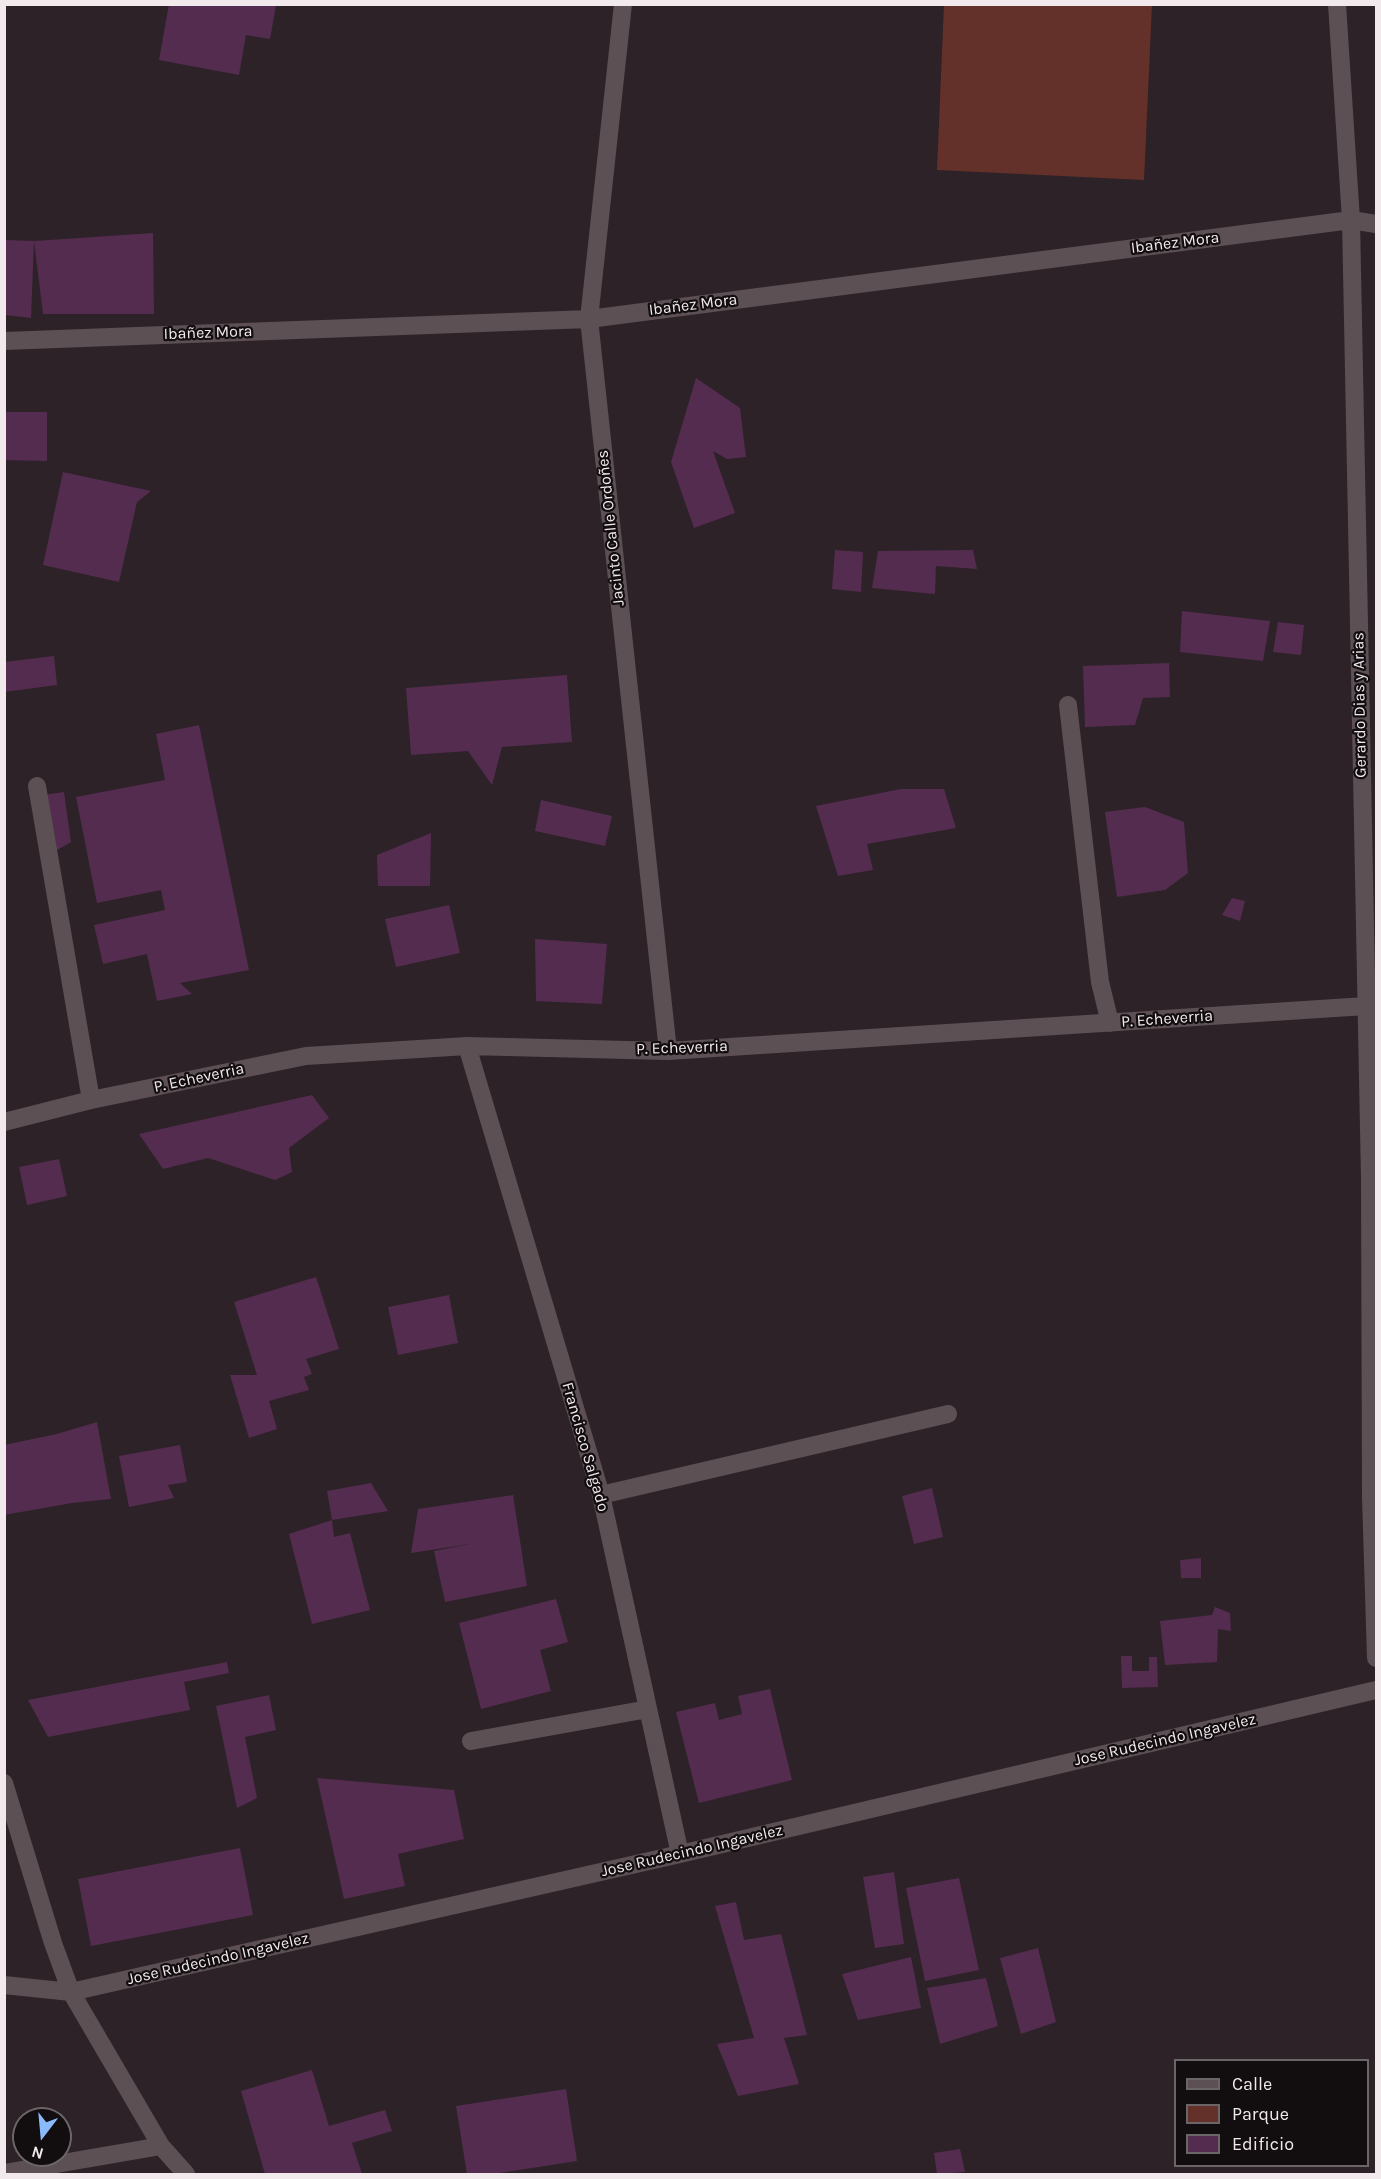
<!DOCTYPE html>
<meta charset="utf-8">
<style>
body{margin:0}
#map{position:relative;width:1381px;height:2179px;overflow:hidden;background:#2d2227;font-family:Karla,sans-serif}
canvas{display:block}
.frame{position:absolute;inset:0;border:6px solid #f1e9ec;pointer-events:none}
.legend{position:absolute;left:1174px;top:2059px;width:195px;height:108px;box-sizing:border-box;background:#120d0f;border:2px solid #6b6567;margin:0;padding:8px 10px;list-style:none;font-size:18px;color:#f1e9ec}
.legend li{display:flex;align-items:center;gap:12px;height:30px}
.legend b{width:30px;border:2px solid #6b6567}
.north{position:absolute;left:12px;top:2107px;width:60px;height:60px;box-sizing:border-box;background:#120d0f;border:2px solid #6b6567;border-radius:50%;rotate:196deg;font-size:16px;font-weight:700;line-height:24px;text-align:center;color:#f1e9ec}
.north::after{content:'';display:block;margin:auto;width:21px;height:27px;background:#89bafc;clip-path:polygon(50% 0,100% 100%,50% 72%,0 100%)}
</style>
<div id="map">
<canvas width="1381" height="2179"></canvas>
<div class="frame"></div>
<ul class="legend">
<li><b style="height:8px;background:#5c5055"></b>Calle</li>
<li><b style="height:16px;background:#64302a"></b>Parque</li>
<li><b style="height:16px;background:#542c4f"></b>Edificio</li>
</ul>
<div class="north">N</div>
</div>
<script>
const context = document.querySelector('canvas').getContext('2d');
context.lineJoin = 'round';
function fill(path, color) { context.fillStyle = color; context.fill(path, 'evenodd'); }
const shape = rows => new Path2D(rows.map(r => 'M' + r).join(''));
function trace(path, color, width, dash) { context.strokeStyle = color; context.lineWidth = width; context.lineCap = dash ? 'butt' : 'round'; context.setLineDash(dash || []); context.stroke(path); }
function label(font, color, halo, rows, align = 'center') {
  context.font = font + ' Karla,sans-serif'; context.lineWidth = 4.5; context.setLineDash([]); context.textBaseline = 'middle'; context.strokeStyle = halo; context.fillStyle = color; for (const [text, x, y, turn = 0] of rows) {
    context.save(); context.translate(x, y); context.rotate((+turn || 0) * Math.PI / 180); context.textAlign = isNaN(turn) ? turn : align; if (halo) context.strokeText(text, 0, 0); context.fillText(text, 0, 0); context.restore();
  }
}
fill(shape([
 [944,5,1152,5,1144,180,937,170]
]), '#64302a');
fill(shape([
 [169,4,274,4,276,5,270,39,246,35,239,75,159,60],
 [153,233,154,314,43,314,34,241],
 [5,240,34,241,31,318,5,315],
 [696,378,740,408,746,457,727,459,713,451,735,513,694,528,671,462],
 [4,412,47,412,47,461,4,460],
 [63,472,151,491,137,502,119,582,43,565],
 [835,550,863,552,861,592,832,589],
 [973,550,977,569,936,566,935,594,872,588,878,551],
 [1182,611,1270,621,1263,661,1180,652],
 [1278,622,1304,625,1301,655,1273,652],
 [54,656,57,685,4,692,4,662],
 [1169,663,1170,697,1143,698,1135,725,1085,727,1083,666],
 [567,675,572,742,502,747,492,785,468,751,411,755,406,688],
 [199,725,249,970,180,983,192,994,157,1001,147,954,103,964,94,925,165,910,161,890,97,903,76,797,165,780,156,734],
 [901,789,944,789,956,828,867,844,873,870,838,876,816,806],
 [64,792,71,842,52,853,43,795],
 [541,800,612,816,605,846,535,831],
 [1145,807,1184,822,1188,873,1165,890,1117,897,1105,812],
 [431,833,430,886,378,886,377,855],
 [1232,898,1245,901,1240,921,1222,915],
 [449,905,460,953,396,967,385,919],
 [535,939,607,944,602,1004,536,1001],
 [312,1095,329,1118,289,1148,292,1172,275,1180,208,1158,163,1169,139,1134],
 [59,1159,67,1196,27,1205,19,1167],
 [316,1277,339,1349,306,1359,312,1374,304,1377,309,1390,269,1401,277,1429,249,1438,230,1375,257,1375,234,1302],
 [449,1295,458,1343,398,1355,388,1307],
 [97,1422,111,1499,72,1503,4,1515,4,1445,57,1434],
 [180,1445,187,1482,168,1485,174,1498,129,1507,119,1456],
 [371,1483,388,1511,332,1520,327,1491],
 [932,1488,943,1537,914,1544,902,1496],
 [513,1495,527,1586,445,1602,434,1551,470,1544,411,1553,418,1509],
 [332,1520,334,1537,350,1533,370,1610,312,1624,289,1534],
 [1201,1558,1201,1578,1181,1578,1180,1560],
 [556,1599,568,1642,540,1650,551,1691,481,1709,459,1623],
 [1215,1607,1230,1613,1231,1631,1218,1629,1217,1662,1165,1665,1160,1621,1212,1615],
 [1121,1656,1132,1656,1132,1671,1149,1671,1149,1657,1157,1657,1158,1687,1122,1688],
 [227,1662,229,1673,184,1682,190,1710,48,1737,28,1700],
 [770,1689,792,1780,699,1803,676,1712,715,1703,719,1720,742,1714,738,1696],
 [269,1695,276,1730,245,1737,257,1798,237,1808,216,1706],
 [317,1778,454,1790,464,1839,398,1854,405,1886,344,1899],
 [240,1848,253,1915,91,1946,78,1879],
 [894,1872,904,1944,875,1948,863,1877],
 [959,1878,979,1970,925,1981,906,1888],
 [736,1902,744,1940,781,1934,807,2035,784,2038,799,2084,738,2096,717,2044,754,2038,715,1906],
 [1038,1948,1056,2022,1021,2034,1000,1958],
 [911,1957,921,2008,858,2020,842,1974],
 [986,1978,998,2026,940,2044,927,1988],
 [312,2070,329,2126,385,2110,392,2131,352,2143,362,2174,265,2174,241,2091],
 [566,2089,577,2161,493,2174,467,2174,456,2106],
 [960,2149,965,2172,937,2174,934,2153]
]), '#542c4f');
trace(shape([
 [623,4,589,319,668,1051],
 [1337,4,1351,220,1370,1178,1371,1497,1376,1658],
 [4,341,589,319,1351,220,1376,224],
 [1068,705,1100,982,1110,1023],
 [37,786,91,1100],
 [467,1046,601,1495,680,1854],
 [4,1122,91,1100,306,1056,467,1046,668,1051,1366,1006],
 [601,1495,948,1414],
 [471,1741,648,1709],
 [4,1783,53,1943,71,1992,161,2146,186,2174],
 [4,1985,71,1992,680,1854,1376,1690],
 [4,2173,161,2146]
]), '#5c5055', 18);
label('16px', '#f1e9ec', '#120d0f', [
 ["Ibañez Mora",1175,243,-7],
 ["Ibañez Mora",693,305,-7],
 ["Ibañez Mora",208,333,-2],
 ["Jacinto Calle Ordoñes",611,528,-96],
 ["Gerardo Dias y Arias",1360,705,-91],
 ["P. Echeverria",1167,1019,-4],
 ["P. Echeverria",682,1048,-2],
 ["P. Echeverria",199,1078,-12],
 ["Francisco Salgado",585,1447,74],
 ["Jose Rudecindo Ingavelez",1165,1740,-13],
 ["Jose Rudecindo Ingavelez",692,1851,-13],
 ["Jose Rudecindo Ingavelez",218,1959,-13]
]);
</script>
